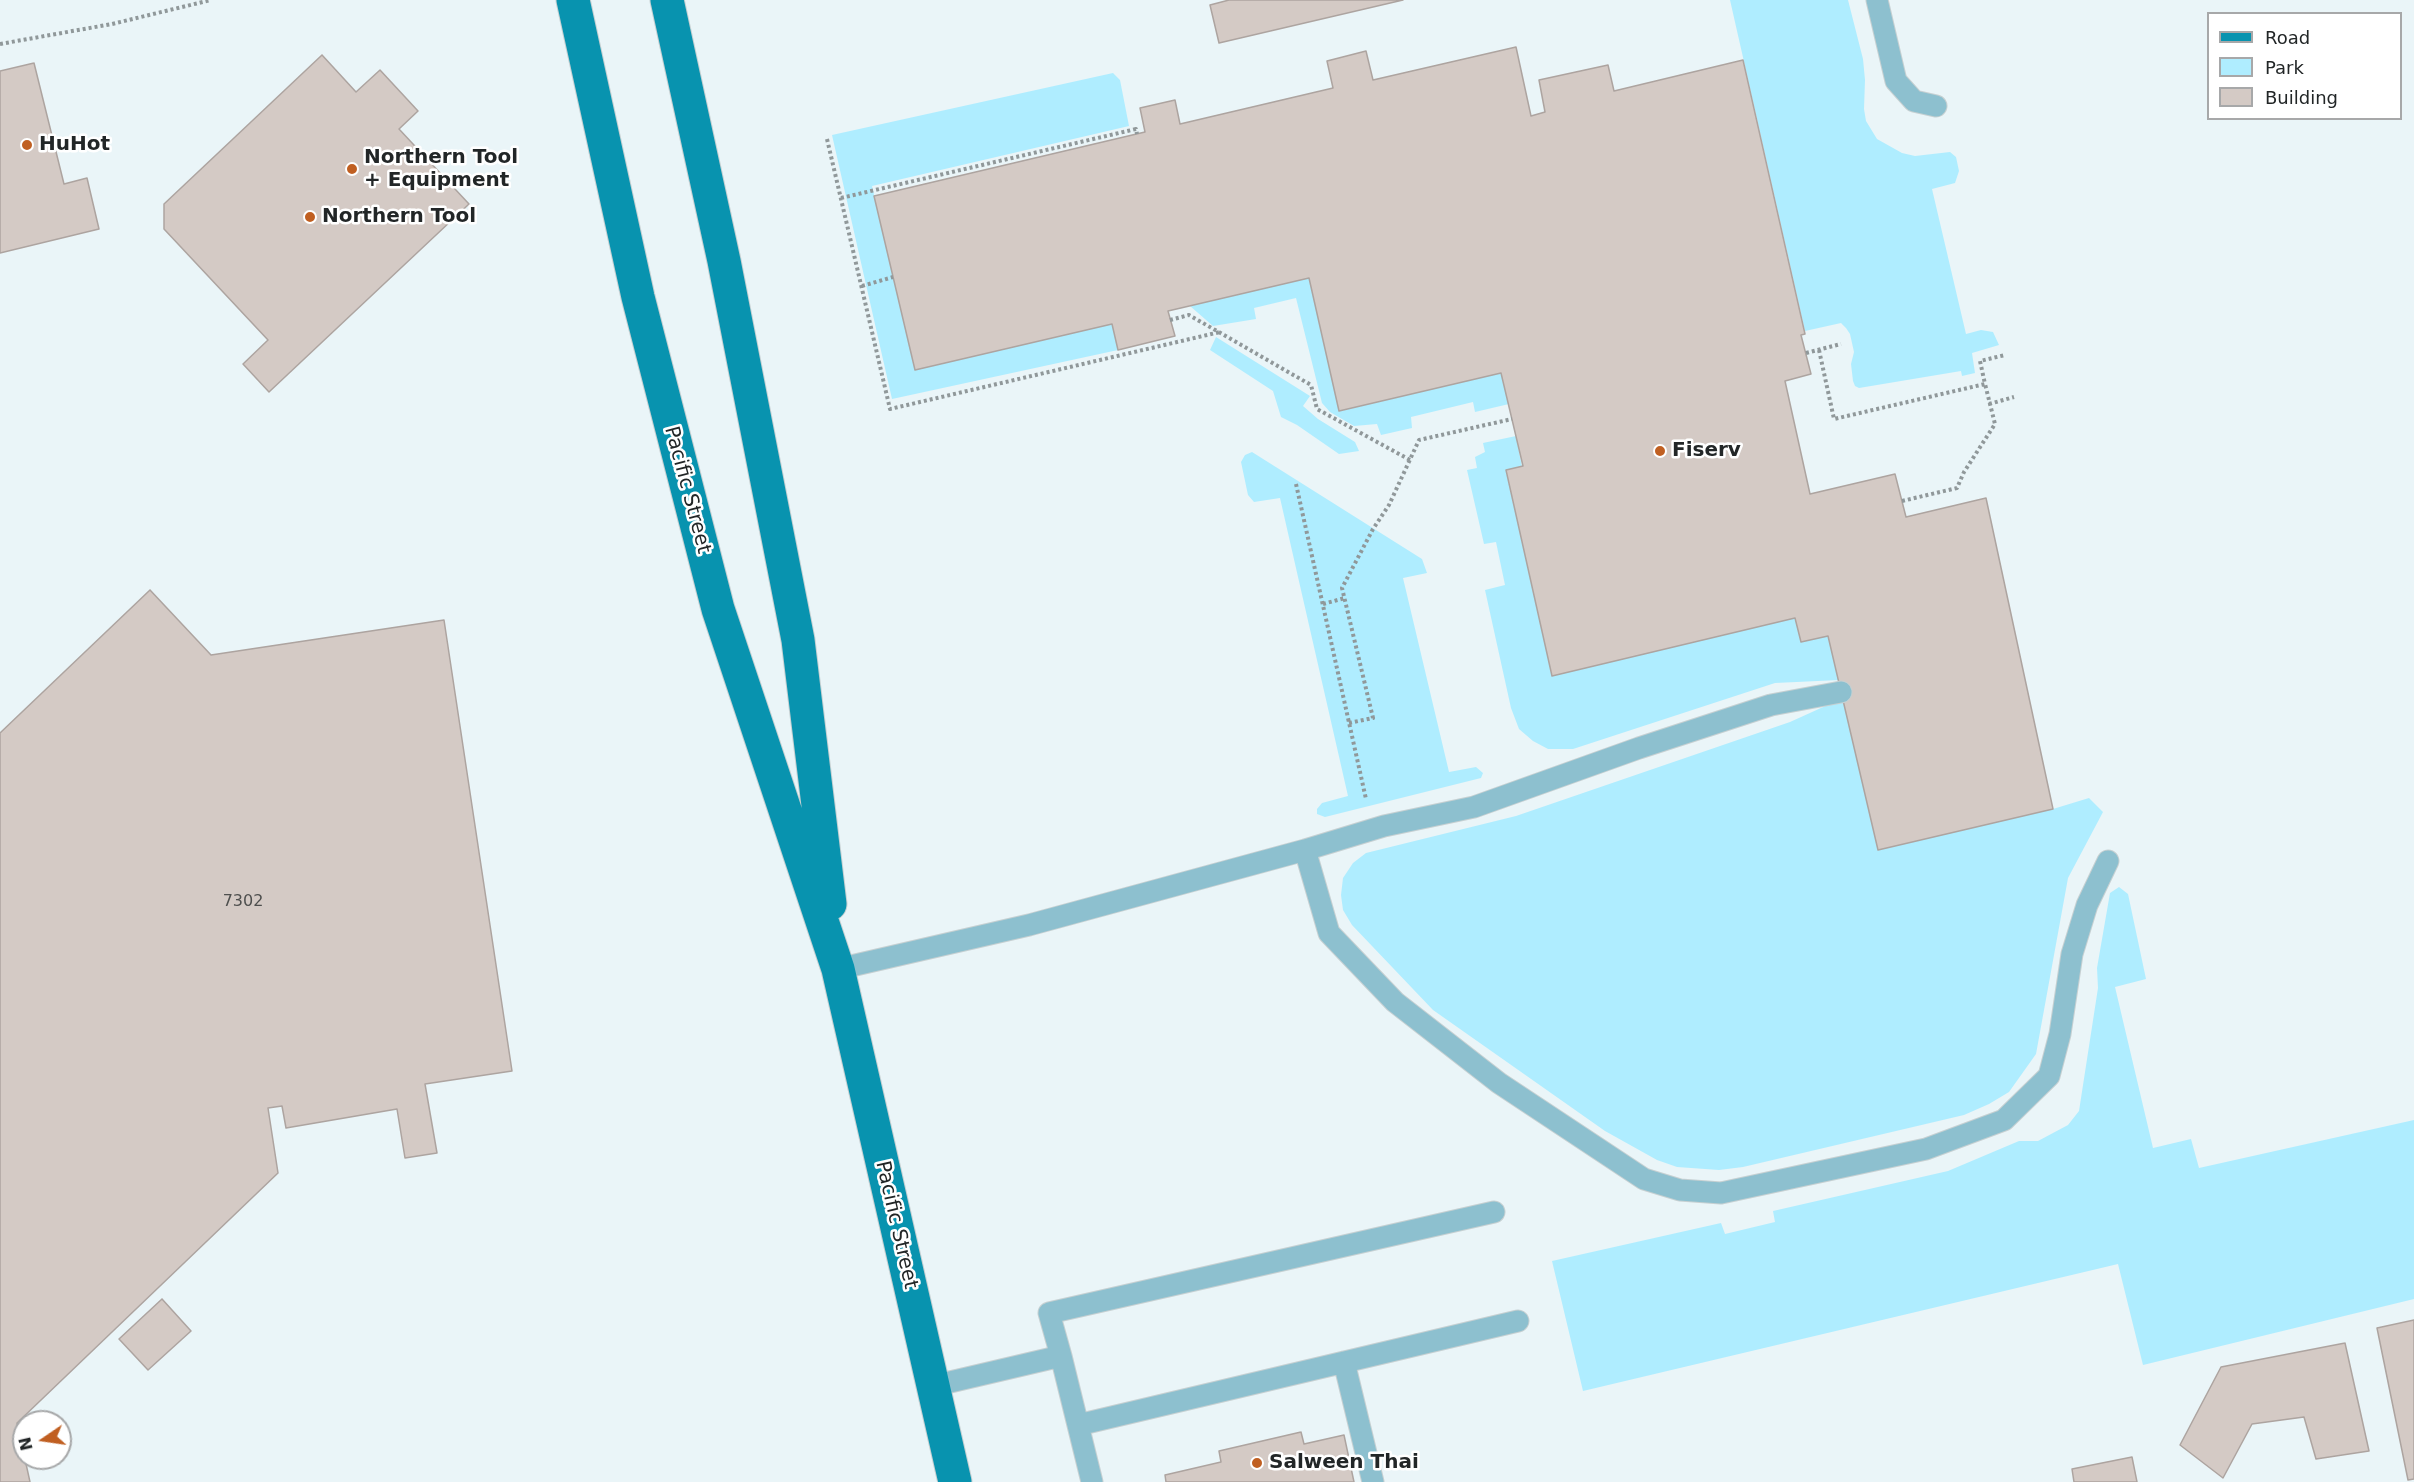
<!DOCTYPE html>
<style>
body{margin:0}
#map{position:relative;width:2414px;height:1482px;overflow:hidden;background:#eaf5f8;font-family:"DejaVu Sans",sans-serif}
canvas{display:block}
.legend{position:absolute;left:2207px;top:12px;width:195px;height:108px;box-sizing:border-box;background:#fff;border:2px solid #a7a8a9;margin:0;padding:8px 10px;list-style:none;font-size:18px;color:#222627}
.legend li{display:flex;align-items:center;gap:12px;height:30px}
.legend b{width:30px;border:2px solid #a7a8a9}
.north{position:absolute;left:12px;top:1410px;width:60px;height:60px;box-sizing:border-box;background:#fff;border:2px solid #a7a8a9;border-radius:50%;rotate:257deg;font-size:16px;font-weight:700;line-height:24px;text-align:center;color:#222627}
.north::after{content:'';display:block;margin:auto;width:21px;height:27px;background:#c05f21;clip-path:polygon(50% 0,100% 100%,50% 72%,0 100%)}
</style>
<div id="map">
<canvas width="2414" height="1482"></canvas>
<ul class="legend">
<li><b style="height:8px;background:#0893af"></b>Road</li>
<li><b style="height:16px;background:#afedff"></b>Park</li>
<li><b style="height:16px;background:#d4cac5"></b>Building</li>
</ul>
<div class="north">N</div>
</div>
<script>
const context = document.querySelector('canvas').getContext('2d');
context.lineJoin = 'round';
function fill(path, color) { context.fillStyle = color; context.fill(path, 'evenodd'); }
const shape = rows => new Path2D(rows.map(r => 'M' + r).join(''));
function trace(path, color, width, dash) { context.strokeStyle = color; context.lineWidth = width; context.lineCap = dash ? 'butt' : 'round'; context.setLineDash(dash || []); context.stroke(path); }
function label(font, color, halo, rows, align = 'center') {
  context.font = font + ' "DejaVu Sans",sans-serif'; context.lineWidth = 5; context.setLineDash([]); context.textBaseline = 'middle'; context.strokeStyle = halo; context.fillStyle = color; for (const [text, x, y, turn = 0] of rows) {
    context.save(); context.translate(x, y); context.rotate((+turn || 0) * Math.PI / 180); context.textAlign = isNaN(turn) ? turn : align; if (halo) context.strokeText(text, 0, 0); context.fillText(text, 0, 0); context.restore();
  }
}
fill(shape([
 [1730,0,1848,0,1863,59,1865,80,1864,109,1866,121,1877,139,1902,153,1915,156,1950,152,1956,157,1959,171,1955,183,1932,189,1966,334,1981,330,1993,332,1999,345,1972,353,1975,373,1962,376,1961,371,1859,388,1855,386,1853,381,1851,364,1854,352,1850,334,1846,328,1841,323,1805,331],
 [1113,73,1120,80,1129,126,872,186,915,370,1112,324,1118,350,892,399,832,135],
 [1309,278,1340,411,1501,373,1509,404,1475,412,1473,402,1411,417,1412,428,1381,435,1377,424,1354,426,1330,412,1322,403,1296,298,1254,308,1256,319,1213,326,1190,306],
 [1216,337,1310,396,1303,406,1318,419,1355,442,1359,451,1339,454,1297,425,1281,417,1273,391,1210,350],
 [1516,436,1522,467,1506,471,1552,676,1795,618,1801,642,1828,636,1839,680,1775,683,1573,749,1548,749,1533,741,1519,729,1511,708,1485,590,1505,585,1496,542,1484,544,1467,470,1477,468,1475,457,1485,452,1483,443],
 [1252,452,1422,559,1427,573,1403,578,1449,772,1476,767,1483,773,1481,778,1325,817,1317,814,1317,809,1322,803,1348,796,1280,498,1254,502,1248,495,1241,462,1245,455],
 [1843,698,1878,850,2053,809,2089,798,2103,812,2068,878,2036,1054,2009,1092,1989,1104,1964,1115,1743,1167,1719,1170,1677,1167,1657,1160,1605,1131,1433,1010,1352,925,1343,910,1341,895,1343,878,1353,863,1366,853,1516,816,1790,722],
 [2119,887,2128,894,2146,979,2115,987,2153,1148,2191,1139,2199,1168,2414,1120,2414,1299,2143,1365,2118,1264,1583,1391,1552,1261,1721,1223,1725,1234,1775,1222,1773,1211,1948,1171,2019,1141,2038,1141,2068,1125,2079,1111,2098,988,2097,968,2110,893]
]), '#afedff');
const building = shape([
 [1229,0,1403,0,1219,43,1210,5,1229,0],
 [1516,47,1531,116,1545,112,1539,80,1608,65,1614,91,1743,60,1805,334,1801,335,1811,374,1785,381,1810,494,1895,474,1906,517,1986,498,2053,809,1878,850,1828,636,1801,642,1795,618,1552,676,1506,470,1523,466,1501,373,1339,411,1309,278,1168,311,1175,336,1118,350,1112,324,915,370,874,196,1145,132,1140,108,1175,100,1180,124,1333,88,1327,61,1366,51,1373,80,1516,47],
 [322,55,356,92,380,70,418,111,399,129,469,204,269,392,243,364,268,340,164,229,164,204,322,55],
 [34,63,64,184,87,178,99,229,0,253,0,71,34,63],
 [150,590,211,655,444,620,512,1071,425,1084,437,1153,405,1158,397,1109,286,1128,282,1106,268,1108,278,1173,17,1423,30,1482,0,1482,0,733,150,590],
 [162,1299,191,1331,148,1370,119,1339,162,1299],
 [2414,1320,2414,1479,2408,1480,2377,1328,2414,1320],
 [2345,1343,2369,1451,2316,1459,2304,1417,2252,1424,2223,1478,2180,1445,2221,1367,2345,1343],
 [1301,1432,1304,1444,1344,1435,1354,1482,1166,1482,1165,1475,1221,1462,1219,1451,1301,1432],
 [2132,1457,2137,1482,2074,1482,2072,1469,2132,1457]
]);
fill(building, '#d4cac5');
trace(building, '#ada4a0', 1.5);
const lane = shape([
 [1877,0,1896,81,1914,101,1936,106],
 [1305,850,1329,933,1395,1002,1499,1083,1644,1179,1680,1190,1721,1193,1926,1149,2004,1120,2049,1076,2060,1034,2072,954,2087,905,2108,861],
 [838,969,1029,925,1305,850,1384,826,1474,807,1639,748,1771,705,1841,692],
 [1061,1356,1049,1313,1494,1212],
 [1344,1362,1373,1482],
 [933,1386,1061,1356,1092,1482],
 [1078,1425,1518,1321]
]);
const primary = shape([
 [573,0,638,297,718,609,838,969,955,1482],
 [667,0,724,261,798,640,830,904]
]);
trace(lane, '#c6d0d2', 23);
trace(primary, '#c6d0d2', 35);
trace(shape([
 [0,44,112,24,211,0],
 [827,139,890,409,1220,332],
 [841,198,1136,129,1137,134],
 [862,286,893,277],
 [1170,320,1189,315,1311,385,1317,409,1410,460],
 [1819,350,1834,419,1985,384,1980,361,2005,355],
 [1806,353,1841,344],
 [1989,404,2014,397],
 [1296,484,1366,799],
 [1902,501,1957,488,1964,472,1995,424,1985,384],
 [1323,604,1345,598],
 [1349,723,1373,718,1342,588,1373,529,1389,505,1419,440,1512,419]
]), '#90989a', 4, [3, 3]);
trace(lane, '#8dc0cf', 21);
trace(primary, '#0893af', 33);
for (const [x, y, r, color] of [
 [27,145,6,"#c05f21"],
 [352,169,6,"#c05f21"],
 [310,217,6,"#c05f21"],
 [1660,451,6,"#c05f21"],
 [1257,1463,6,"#c05f21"]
]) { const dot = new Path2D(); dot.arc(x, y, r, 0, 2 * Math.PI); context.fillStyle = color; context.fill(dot); trace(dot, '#fff', 2); }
label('16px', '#4e4f4e', null, [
 ["7302",243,902]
]);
label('bold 20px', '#222627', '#fff', [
 ["HuHot",39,145],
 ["Northern Tool",364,158],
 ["+ Equipment",364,181],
 ["Northern Tool",322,217],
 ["Fiserv",1672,451],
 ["Salween Thai",1269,1463]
], 'left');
label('20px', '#222627', '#fff', [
 ["Pacific Street",687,490,75],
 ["Pacific Street",896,1225,77]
]);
</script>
